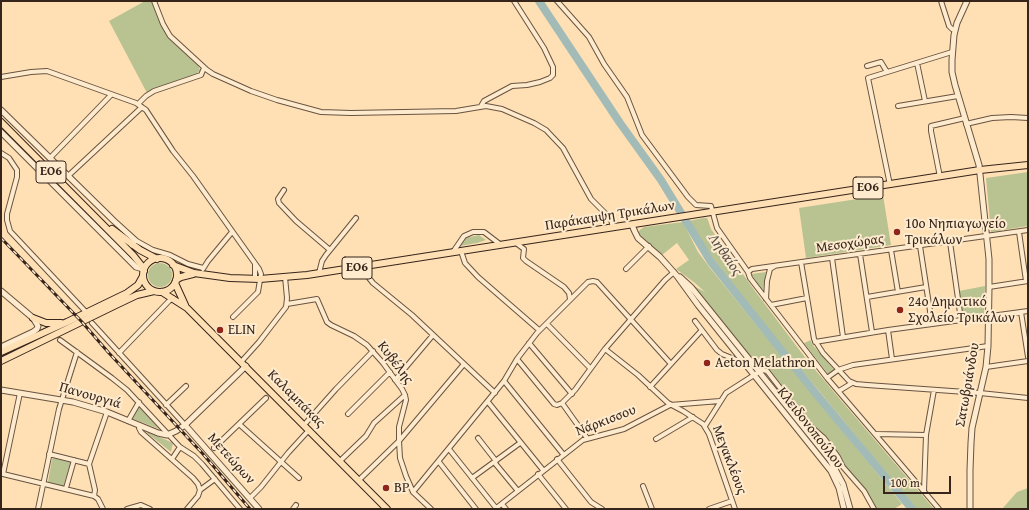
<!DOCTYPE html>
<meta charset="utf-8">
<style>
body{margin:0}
#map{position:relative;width:1029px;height:510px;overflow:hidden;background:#fee0b4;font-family:"Gentium Book Plus",serif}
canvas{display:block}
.frame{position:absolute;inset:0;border:2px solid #37241b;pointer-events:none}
.scale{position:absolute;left:883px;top:476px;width:68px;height:18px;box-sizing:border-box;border:2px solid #37241b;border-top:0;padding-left:5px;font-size:12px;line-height:14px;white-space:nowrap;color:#37241b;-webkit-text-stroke:3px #feebce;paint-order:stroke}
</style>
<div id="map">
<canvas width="1029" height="510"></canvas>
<div class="frame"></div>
<div class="scale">100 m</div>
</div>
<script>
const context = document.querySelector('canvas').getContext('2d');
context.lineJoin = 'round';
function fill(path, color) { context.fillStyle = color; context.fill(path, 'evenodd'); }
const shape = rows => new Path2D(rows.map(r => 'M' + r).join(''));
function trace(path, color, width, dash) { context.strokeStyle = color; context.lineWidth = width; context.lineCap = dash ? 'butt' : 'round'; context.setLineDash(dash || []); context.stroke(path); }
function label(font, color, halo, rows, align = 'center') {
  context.font = font + ' "Gentium Book Plus",serif'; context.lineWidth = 4; context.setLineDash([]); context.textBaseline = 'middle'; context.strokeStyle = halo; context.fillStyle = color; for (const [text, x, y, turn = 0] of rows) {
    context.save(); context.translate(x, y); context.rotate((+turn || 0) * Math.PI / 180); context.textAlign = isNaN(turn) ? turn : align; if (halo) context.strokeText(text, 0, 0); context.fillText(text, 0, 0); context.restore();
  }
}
fill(shape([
 [145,1,153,1,161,24,168,37,198,65,200,70,196,75,147,93,109,21],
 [1028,172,1028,226,991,232,986,178],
 [883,195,891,245,806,258,799,208],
 [703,218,707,218,708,220,711,229,755,291,807,360,839,398,934,509,916,509,756,314,699,240,689,221],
 [683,222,698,252,710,268,902,504,894,509,876,509,820,432,809,422,767,368,766,367,759,367,694,286,705,292,695,283,676,269,689,260,677,243,662,255,641,237,638,232,641,229,644,227],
 [479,235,486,240,477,243,460,246,465,238],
 '148 275a12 12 0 1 1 24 0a12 12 0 1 1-24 0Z',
 [766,272,763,289,762,290,751,274],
 [985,286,984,314,963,317,959,291],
 [811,340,812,344,834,370,828,374,804,343],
 [139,405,158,428,159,429,131,418],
 [148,432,173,443,171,452,147,433],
 [56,457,71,461,63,487,49,483,48,482,52,459],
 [1028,488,1028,509,1002,509,1017,492]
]), '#b9c392');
trace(shape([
 [539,1,620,123,661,180,711,262,817,395,912,509]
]), '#a2bbb6', 8);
const minor = shape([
 [154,1,163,24,170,36,207,70,213,74,251,91,277,100,321,112,351,113,456,111,486,106,502,109,534,123,546,130,563,148,591,199,611,219,613,228],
 [557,1,589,37,604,64,627,97,642,135,688,197,696,205,711,206,717,228,748,272,750,278,827,378,939,509],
 [941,1,949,26,952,29,955,30],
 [917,63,925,101],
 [867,66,881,62,887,72],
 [1,77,31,72,47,71,136,103,146,110,173,151,193,176,259,269,261,274,258,292,233,317],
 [140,102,146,96,154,91,201,75,204,68],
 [481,106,484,101,512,86,527,85,540,82,550,78,553,75,553,67,544,48,514,1],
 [898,106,958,96],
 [966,124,992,118,1011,117,1028,118],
 [1,153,9,158,17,170,17,177,7,214,7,220,10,231,86,312],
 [50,158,111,95],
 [68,176,142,107],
 [940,177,931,131,931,126,965,118],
 [890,185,868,78,952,52],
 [284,190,278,199,279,203,296,221,330,250],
 [1019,232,1026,281],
 [135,240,153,250,170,255,188,264,203,268],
 [950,242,961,320],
 [516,243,524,249,523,258,526,261,564,287,569,293,570,299],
 [920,246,932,324],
 [891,250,898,292],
 [461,251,465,263,478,277,539,330],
 [453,252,464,236,473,232,484,232,501,245],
 [860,254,872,332],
 [832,258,843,337],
 [801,262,814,339,823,353,849,381,856,384,867,385,980,393,1028,398],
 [360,267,373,283,412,315,495,393],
 [203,269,208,261,232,232],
 [626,269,649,246],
 [748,272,752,269,1028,230],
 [319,273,322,261,326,255,356,218],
 [255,279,255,264],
 [989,287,1028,281],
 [867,297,926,287],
 [766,299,767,281,770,269,775,266],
 [287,304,317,299,327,322,331,325,354,336,367,345,383,363,402,389,405,395,406,400,399,427,399,441,400,458,406,476,413,492,431,509],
 [771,305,807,298],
 [1021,312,1028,357],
 [695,321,717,350,722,354,739,361,743,361,748,358],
 [92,323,185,425],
 [547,324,590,368],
 [888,330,892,359],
 [60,340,112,378,127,390,180,447,194,456,202,464,240,509],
 [815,342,888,330,1028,311],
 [529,343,572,394],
 [605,349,638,375,668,403,683,411,703,424,709,434,735,509],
 [119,353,169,301,173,298],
 [517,359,554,404,557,405,562,403,575,390,605,349,665,280,674,272],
 [241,362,259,342,286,307,287,298,285,277],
 [986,367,1028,361],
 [827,378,838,370,853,365,988,346],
 [395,380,433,335],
 [504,381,563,454],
 [650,387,701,331],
 [839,391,852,383],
 [20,393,3,474,94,496,98,499,103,509],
 [488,402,543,470],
 [562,403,587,438],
 [166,405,186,386],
 [348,414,390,372],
 [128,421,139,402],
 [239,424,299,478],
 [304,425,336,389,373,351],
 [140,426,139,428,141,432,193,478,198,484,200,490,198,496,187,509],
 [705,426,726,393,762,370,767,371,808,424,824,438,838,457,843,467,864,491,874,509],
 [876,434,926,435],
 [478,438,496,461],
 [656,439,693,417],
 [214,448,266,398],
 [449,449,496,508],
 [49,454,89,464],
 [172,459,180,447],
 [557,459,591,502,602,509],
 [340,461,366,436,374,423,405,395],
 [439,462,476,509],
 [494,462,518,491],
 [538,474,566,509],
 [472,478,520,443],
 [359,480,399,441,464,364],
 [643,486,652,509],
 [66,488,74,460],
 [200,490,215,479],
 [924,491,926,435,934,390],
 [413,492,504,381,517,359,537,333,588,282,593,281,597,282,671,364],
 [94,496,95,490,89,464,107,412],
 [250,498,261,487,288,453,309,430],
 [502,504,506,509],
 [38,509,59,409,77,352],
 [127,509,141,505,150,509],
 [293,509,296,505],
 [495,509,583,440,624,429,670,405,720,401],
 [709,509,732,501]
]);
const tertiary = shape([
 [967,1,957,23,954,35,952,60,952,72,955,85,979,165,989,259,989,287,988,346,986,367,972,428,971,443,970,470,970,509],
 [1,110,114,221,135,240,132,245],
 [1,132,136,267,143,269],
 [632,225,635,232,638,238,660,257,677,276,698,305,831,471,839,488,844,509],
 [680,277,691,287,830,460,843,484,850,509],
 [1,291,33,318,38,326,37,329,33,332,1,347],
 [1,390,73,402,107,412,158,433,167,435,176,431,185,425,246,366],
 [185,425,259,509]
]);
const primary = shape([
 [1,122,133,255,141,265,144,271],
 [112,229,140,250,157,259],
 '143 275a17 17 0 1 1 34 0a17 17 0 1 1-34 0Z',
 [173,265,194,273,230,278,260,279,307,275,980,170,1028,165],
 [176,280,181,277,193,274],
 [175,283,185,305],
 [162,292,187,308,387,509],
 [33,318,46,323,61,323],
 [1,352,67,322,127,293,138,285,143,276],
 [1,361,118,304,137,295,154,291]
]);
trace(minor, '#695341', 6);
trace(tertiary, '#695341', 7);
trace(primary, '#37241b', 8);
trace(minor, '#feebce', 4);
trace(tertiary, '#feebce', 5);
trace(primary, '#fee0b4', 6);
const rail = shape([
 [1,238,82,322,108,352,203,454,250,509]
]);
trace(rail, '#37241b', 3);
trace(rail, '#feebce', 1.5, [4.5]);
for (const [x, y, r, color] of [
 [897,232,4,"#8f2418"],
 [900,310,4,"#8f2418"],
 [220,330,4,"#8f2418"],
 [707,363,4,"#8f2418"],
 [386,488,4,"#8f2418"]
]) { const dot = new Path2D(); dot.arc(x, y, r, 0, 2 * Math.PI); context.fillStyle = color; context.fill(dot); trace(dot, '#feebce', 1.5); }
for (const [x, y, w] of [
 [51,172,30],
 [868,188,30],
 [357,268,30]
]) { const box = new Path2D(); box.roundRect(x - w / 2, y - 11, w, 22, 3); context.fillStyle = '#feebce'; context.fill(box); trace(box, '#37241b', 1); }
label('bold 13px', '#37241b', null, [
 ["ΕΟ6",51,172],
 ["ΕΟ6",868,188],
 ["ΕΟ6",357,268]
]);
label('14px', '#37241b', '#feebce', [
 ["Παράκαμψη Τρικάλων",610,216,-9],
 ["Μεσοχώρας",850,244,-8],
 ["Κυβέλης",395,363,53],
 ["Σατωβριάνδου",968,385,-80],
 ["Πανουργιά",90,396,16],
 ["Καλαμπάκας",296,399,45],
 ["Νάρκισσου",606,421,-21],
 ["Κλειδονοπούλου",810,428,52],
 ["Μετεώρων",231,459,48],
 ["Μεγακλέους",729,460,69]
]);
label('14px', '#37241b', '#feebce', [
 ["10ο Νηπιαγωγείο",905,224],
 ["Τρικάλων",905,240],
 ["24ο Δημοτικό",908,302],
 ["Σχολείο Τρικάλων",908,318],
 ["ELIN",228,330],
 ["Aeton Melathron",715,363],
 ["BP",394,488]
], 'left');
label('italic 15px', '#57514a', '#feebce', [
 ["Ληθαίος",725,255,55]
]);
</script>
